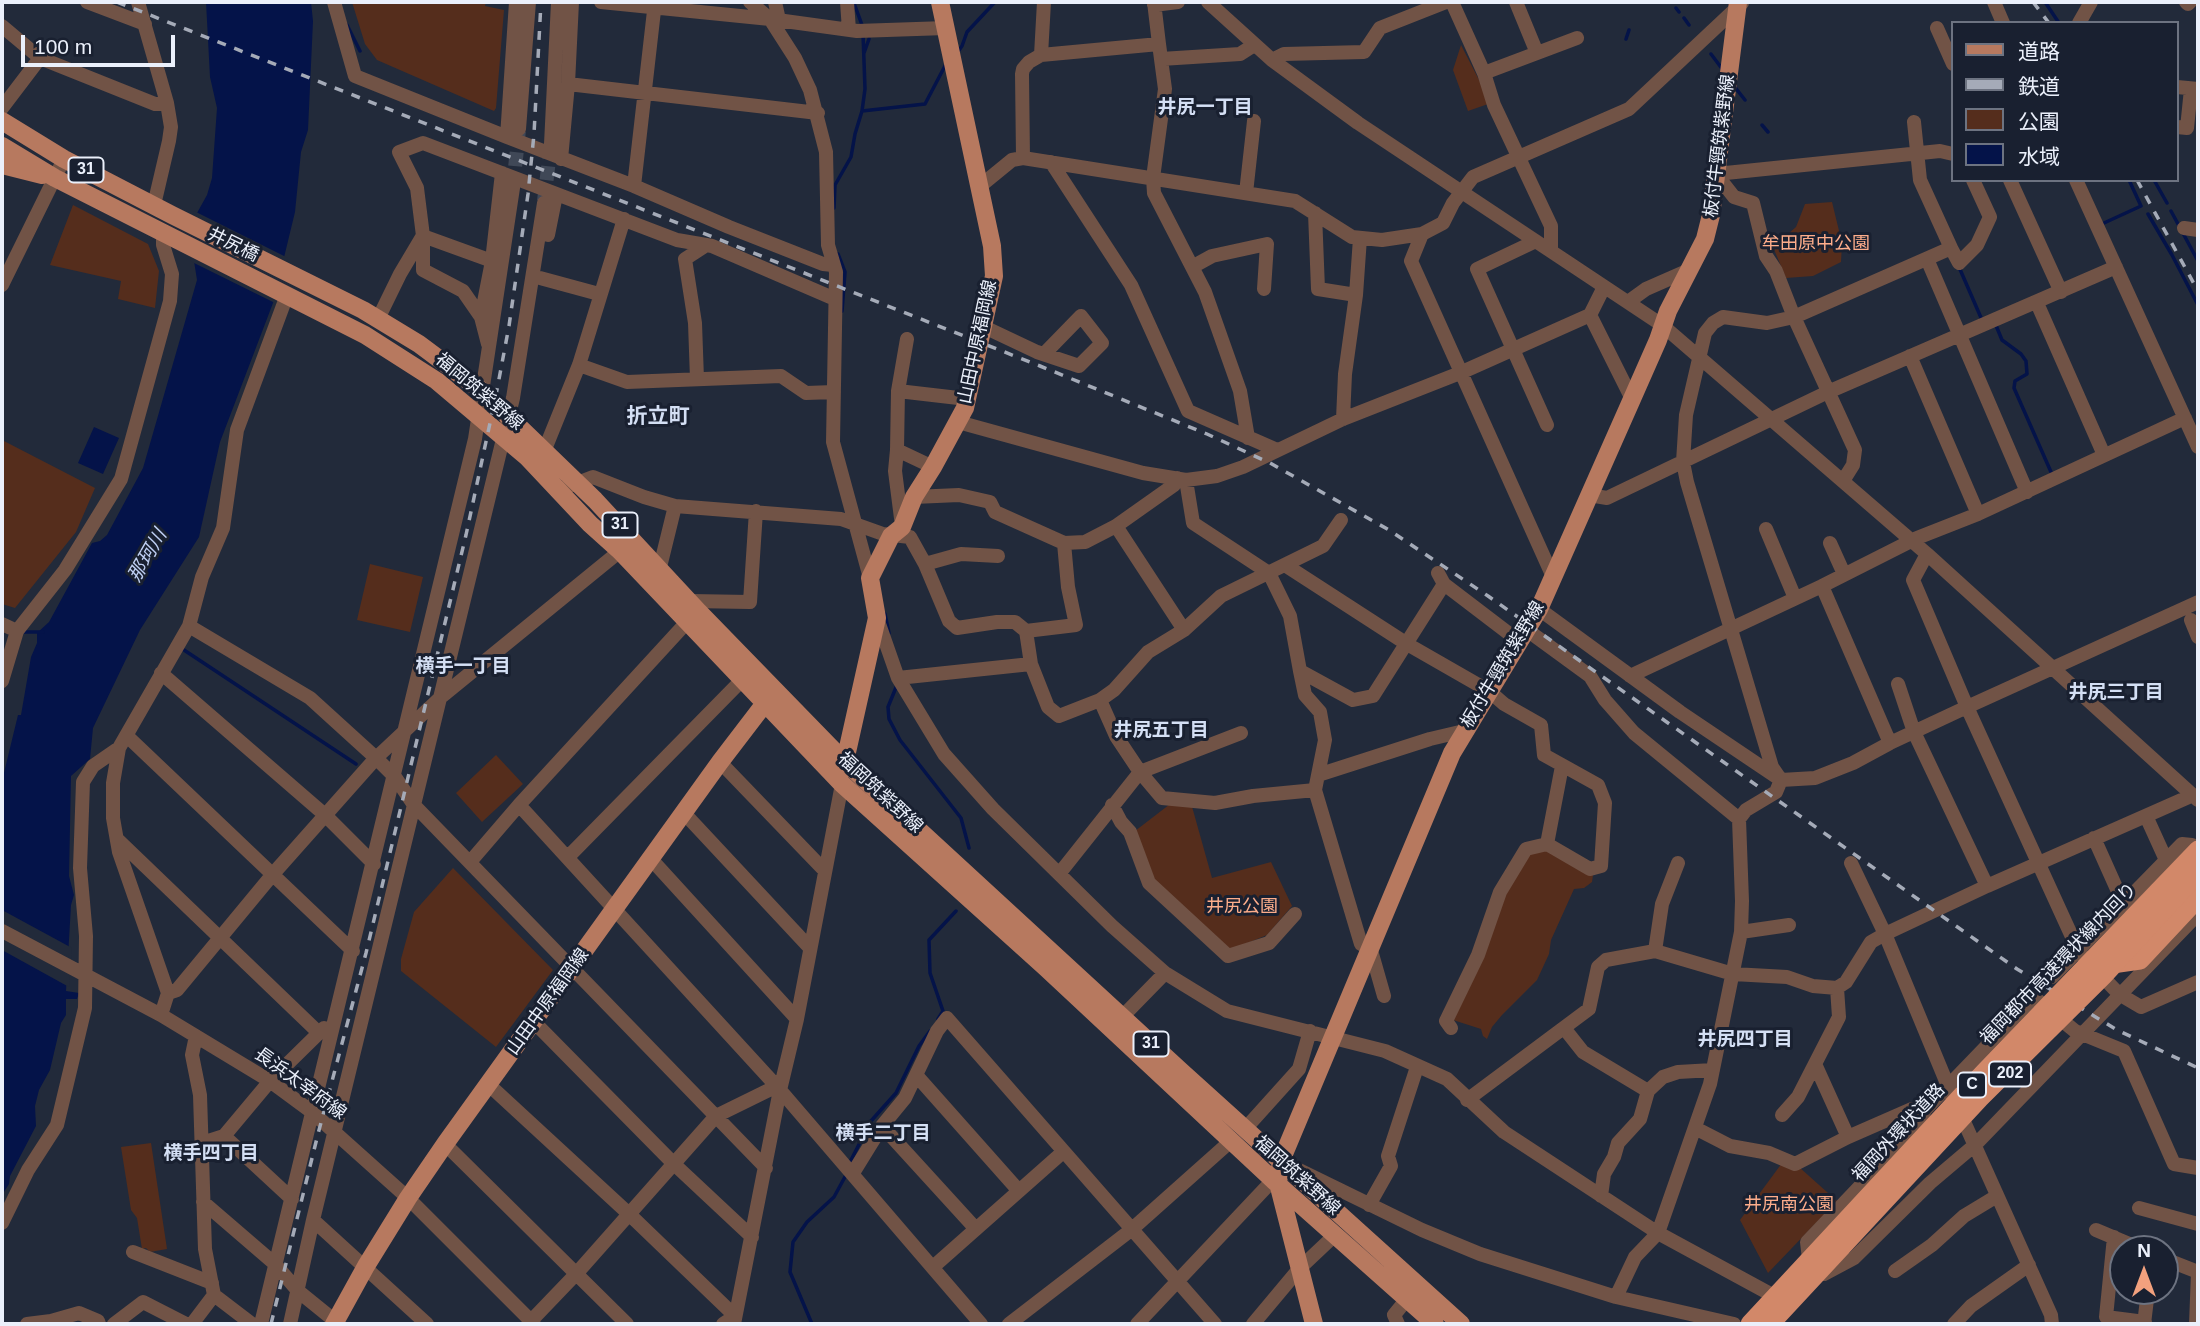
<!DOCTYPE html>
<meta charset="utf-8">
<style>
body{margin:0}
#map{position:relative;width:2200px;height:1326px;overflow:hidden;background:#222a3a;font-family:Helvetica,"Noto Sans JP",sans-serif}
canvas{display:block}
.frame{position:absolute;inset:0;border:4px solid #ebf0fb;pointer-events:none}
.legend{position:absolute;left:1951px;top:21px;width:228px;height:161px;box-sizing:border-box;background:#192030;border:2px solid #6d7381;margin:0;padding:9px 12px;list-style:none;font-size:21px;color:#ebf0fb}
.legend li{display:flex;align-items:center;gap:14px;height:35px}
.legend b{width:35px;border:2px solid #6d7381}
.north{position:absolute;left:2109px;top:1235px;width:70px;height:70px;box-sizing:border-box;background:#192030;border:2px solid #6d7381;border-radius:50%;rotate:0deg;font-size:19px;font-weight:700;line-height:28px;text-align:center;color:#ebf0fb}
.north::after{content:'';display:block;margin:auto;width:24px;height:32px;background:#f2a17e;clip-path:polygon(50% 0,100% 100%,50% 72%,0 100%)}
.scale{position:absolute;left:21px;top:35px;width:154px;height:32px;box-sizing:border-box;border:4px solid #ebf0fb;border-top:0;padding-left:9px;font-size:21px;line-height:24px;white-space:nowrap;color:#ebf0fb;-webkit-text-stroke:5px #192030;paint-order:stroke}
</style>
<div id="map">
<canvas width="2200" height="1326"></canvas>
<div class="frame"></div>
<ul class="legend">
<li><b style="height:9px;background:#b7795f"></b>道路</li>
<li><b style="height:9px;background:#a5abb8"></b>鉄道</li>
<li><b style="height:19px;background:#552d1c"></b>公園</li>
<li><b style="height:19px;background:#041349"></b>水域</li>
</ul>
<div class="north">N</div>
<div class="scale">100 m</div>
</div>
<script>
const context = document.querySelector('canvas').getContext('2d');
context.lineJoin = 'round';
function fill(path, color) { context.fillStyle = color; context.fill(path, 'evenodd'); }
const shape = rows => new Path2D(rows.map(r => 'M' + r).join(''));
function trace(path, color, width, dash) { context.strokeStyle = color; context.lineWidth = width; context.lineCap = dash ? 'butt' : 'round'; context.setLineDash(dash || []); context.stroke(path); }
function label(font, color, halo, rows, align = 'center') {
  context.font = font + ' Helvetica,"Noto Sans JP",sans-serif'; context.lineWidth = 6; context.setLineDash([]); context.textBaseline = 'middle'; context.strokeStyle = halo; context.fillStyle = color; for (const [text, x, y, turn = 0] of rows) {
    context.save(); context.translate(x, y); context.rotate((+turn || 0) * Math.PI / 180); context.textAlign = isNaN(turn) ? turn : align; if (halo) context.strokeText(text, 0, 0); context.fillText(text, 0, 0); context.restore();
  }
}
fill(shape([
 [352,2,486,2,485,6,504,10,496,108,494,111,377,60,365,44],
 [1461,45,1491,103,1468,111,1453,70],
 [1832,202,1842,243,1841,262,1813,276,1786,278,1773,247,1796,227,1805,204],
 [73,205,148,244,159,271,155,308,118,299,121,281,50,265],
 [2,440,95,488,76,532,15,608,2,604],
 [370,564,423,577,410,632,357,620],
 [496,755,523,784,482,822,456,793],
 [1174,801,1191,803,1212,878,1271,862,1292,906,1267,935,1228,951,1151,879,1135,831],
 [1548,849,1593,875,1592,882,1584,888,1574,889,1551,940,1549,954,1537,980,1502,1015,1492,1027,1487,1039,1483,1036,1481,1029,1453,1020,1498,903,1530,854],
 [453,868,553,970,496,1047,401,971,401,959,414,912],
 [151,1143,167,1249,150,1252,146,1248,142,1249,137,1218,131,1210,121,1147],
 [1782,1163,1799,1167,1837,1201,1768,1273,1740,1220]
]), '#552d1c');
fill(shape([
 [206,2,311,2,313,21,308,130,301,152,295,212,273,303,220,442,199,537,140,630,93,728,90,759,71,776,69,876,74,895,71,905,66,991,79,993,77,999,66,999,66,1015,61,1023,50,1070,39,1090,35,1106,36,1126,10,1176,9,1184,2,1195,2,781,18,715,21,715,31,657,37,643,37,633,49,622,92,543,100,541,107,535,143,468,197,280,194,261,197,213,207,195,212,178,217,108,210,77],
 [94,427,119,438,103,474,78,463]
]), '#041349');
fill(shape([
 [194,211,288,258,277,304,190,261],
 [2,910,72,948,69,987,2,950]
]), '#222a3a');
trace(shape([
 [2045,2,2059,23],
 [854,3,862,25],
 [1676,8,1679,12],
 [1684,18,1689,25],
 [347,25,360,51],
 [1626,39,1629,30],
 [864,53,869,39],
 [957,53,962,46,967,32,995,2],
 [1711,54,1723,70],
 [1734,86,1745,100],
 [862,111,925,104,946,64],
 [1762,125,1768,132],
 [2154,180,2167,203],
 [834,208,835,185,851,157,855,134,862,111,865,89,863,33],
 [2171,211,2198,261],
 [2148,214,2172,255,2198,305],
 [2104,223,2141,206,2129,180],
 [838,254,845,272,842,311],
 [1959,267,1982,320],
 [1995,323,2002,340,2021,354,2026,361,2027,374,2015,381,2014,388,2051,472],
 [885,614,889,633],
 [24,632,43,632],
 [184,650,356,764],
 [897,685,888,707,889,719,900,740,961,818,969,848],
 [938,1019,943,1011,930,973,929,940,956,911],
 [849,1164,871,1121,896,1093,919,1046,930,1031],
 [812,1324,790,1272,793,1242,807,1222,834,1197,846,1175]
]), '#041349', 3.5);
trace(shape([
 [513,187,519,130],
 [544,201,551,144]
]), '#404857', 14, [14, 7]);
trace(shape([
 [87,2,145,24],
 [138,2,167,103,171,127,169,141,154,205],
 [334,2,355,76,507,137,516,2],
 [601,2,770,19,857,31,946,28],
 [655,2,634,186,729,227,823,264,833,265],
 [750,2,770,19,795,58,810,90,826,152,828,245,836,272,833,442,870,578],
 [775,2,779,20],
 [847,2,849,30],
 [1154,2,1159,44],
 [1208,2,1272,60,1358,123,1662,325,1927,554,2198,800],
 [1452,2,1484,73,1494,105,1551,226,1551,251],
 [1516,2,1537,53],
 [1994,2,2003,23],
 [2186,2,2188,4,2190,2],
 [1154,5,1178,2],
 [2079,23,2091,2],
 [2,26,40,58],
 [1937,28,1953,64],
 [1041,55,1159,44,1165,89,1153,178,1154,193,1205,292,1240,391,1248,438],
 [1161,59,1240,54,1254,45],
 [1272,60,1284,54,1364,52,1380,28,1446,2],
 [1484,73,1577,38],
 [568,84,818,113],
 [2177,87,2198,89],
 [2,108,40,58,155,104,167,103],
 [1914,122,1920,180,1951,248],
 [2177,127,2187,128,2191,89],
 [519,129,529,2],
 [507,137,634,186],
 [551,144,558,2],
 [1023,158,1295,201,1352,237,1382,240,1422,234,1443,223,1453,203,1473,177,1629,109,1742,3],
 [561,159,568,84,572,2],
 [1051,162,1131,285,1188,411,1277,450],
 [2010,180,2061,292],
 [2076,180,2198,447],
 [979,187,1012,160,1023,158,1022,74,1023,69,1029,62,1041,55,1044,2],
 [1246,193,1254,121],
 [1315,213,1318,289,1356,295],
 [2184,228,2198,230],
 [1422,234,1411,261,1553,577],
 [548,235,556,195],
 [423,236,423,270,463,291,481,317],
 [1536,241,1477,269,1547,425],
 [1927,259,2027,492],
 [492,261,423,236,417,188,399,152,423,143,677,240,712,246,835,299],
 [1192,267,1212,256,1267,244,1264,289],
 [540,278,599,294],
 [2,285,64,159],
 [1628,302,1646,289,1687,271],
 [2037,303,2104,455],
 [1590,315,1632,399],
 [378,319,400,274,422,237],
 [982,326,1037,352,1079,366,1102,343,1081,316,1044,354],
 [907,339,898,391,897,450,933,467],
 [488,344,481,317,492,261,502,173],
 [1910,356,1978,514],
 [579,365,627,382,781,376,806,393,834,392],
 [697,379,695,323,685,259,705,246],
 [898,391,967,399],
 [1343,419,1345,374,1356,295,1360,238],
 [958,422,1143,473,1186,480,1217,476,1243,467,1343,419,1460,373,1590,315,1604,287],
 [545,449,579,365,624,219],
 [897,450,895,471,902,526],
 [1186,480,1193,523,1269,573,1290,616,1300,671,1353,700,1373,696,1444,584],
 [1843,481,1853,465,1855,450,1794,317,1776,271,1766,256,1753,203,1734,197,1716,174,1940,151,1953,154],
 [559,490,593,477,644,497,675,506,841,519,883,534,910,537,925,564,949,621,957,628,997,622,1015,622,1026,631,1031,664,1048,707,1059,716,1100,700,1114,690,1148,652,1184,630,1221,596,1323,546,1341,520],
 [1589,495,1607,498,1828,392,2116,267],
 [914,497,959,495,990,502,995,512,1064,543,1085,542,1116,526,1174,485,1177,478],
 [1116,526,1184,630],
 [1766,529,1795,598],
 [1830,543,1844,574],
 [1927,554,1913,580,1967,707,2079,952,2119,994,2141,1007,2198,982],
 [925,564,961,554,998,556],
 [1285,565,1407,644,1489,691,1504,704,1541,725,1544,755,1598,785,1605,803,1601,866,1590,869,1547,844],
 [660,567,675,506],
 [1438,573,1444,584,1520,642],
 [1822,586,1890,743],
 [690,601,750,602,756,511],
 [1539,609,1680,712,1781,780,1815,778,1853,763,1890,743,1967,707,2198,602],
 [877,618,898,678,944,754,993,809,1112,926,1165,973,1227,1011,1385,1051,1447,1079,1504,1132,1658,1233,1774,1296],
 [2191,620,2198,637],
 [687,622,519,805,780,1090,734,1324],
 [2,624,17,631],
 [189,626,310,698,376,758,395,777,414,805,766,1168],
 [1527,630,1590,676,1605,700,1634,733,1739,819],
 [1026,631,1076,625,1068,587,1064,543],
 [1300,671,1305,695,1320,712,1325,740,1318,775],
 [161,673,325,815,374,864],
 [1630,676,1822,586,1917,538,1978,514,2185,418],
 [898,678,1031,664],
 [2,681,17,631,65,570,121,479,170,301,172,274,163,245,163,232],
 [1898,684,1914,732,1987,886],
 [1100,700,1116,736,1140,772,1162,798,1215,803,1253,796,1315,790],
 [127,736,353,951],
 [119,748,113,783,113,818,119,852,168,993,161,1015],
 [720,762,825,871],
 [1112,805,1121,822,1130,832,1149,883,1228,956,1269,943,1295,914],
 [684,813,810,948],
 [2146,816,2166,860],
 [2094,838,2124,905],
 [117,839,319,1033],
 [568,857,742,680],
 [651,859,797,1019],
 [470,862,519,805],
 [1059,874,1140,772,1241,733],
 [2,931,161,1015,270,1081,312,1112,408,1198,534,1324],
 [1741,932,1789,925],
 [1655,951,1662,904,1678,863],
 [2052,977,2182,844,2192,845],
 [168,993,177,990,273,874,376,758,441,697,620,551],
 [1384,996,1370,947,1361,944,1315,790,1318,775,1430,739,1464,731],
 [1122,1017,1165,973],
 [533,1021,674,1164,752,1237],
 [1451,1028,1446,1021,1478,955,1500,892,1526,849,1547,844,1562,766],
 [1564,1028,1583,1052,1648,1091],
 [196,1036,192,1055,200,1095,205,1249,214,1295,252,1324],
 [1815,1064,1848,1137],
 [916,1075,1019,1191],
 [488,1084,629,1214,735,1316,723,1324],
 [780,1090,797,1019,842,784],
 [1467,1100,1589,1009,1598,967,1606,960,1655,951,1733,974,1787,977,1813,986,1837,988,1846,982,1871,942,1885,934,1851,863],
 [1782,1115,1798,1097,1839,1017,1837,988],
 [882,1126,976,1229],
 [1695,1128,1730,1146,1769,1153,1795,1164,1848,1137,1912,1109,1924,1111,2032,999,2036,999,2075,1031,2124,1051,2174,1164,2198,1168],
 [1245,1129,1299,1069,1310,1031],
 [224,1136,292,1199],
 [202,1143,224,1136,270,1081,324,1028],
 [445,1144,627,1324],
 [1295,1168,1422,1230,1480,1254,1616,1297,1734,1324],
 [853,1173,882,1126,905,1098,937,1031,947,1018,1215,1324],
 [1601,1196,1604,1174,1614,1157,1618,1143,1640,1119,1648,1091,1663,1077,1678,1072,1713,1070],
 [203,1202,275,1264,298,1291,335,1321],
 [1369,1205,1391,1166,1388,1156,1417,1067],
 [2139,1208,2198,1224],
 [313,1220,427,1324],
 [2,1223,28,1170,57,1125,85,1008,86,936,80,868,83,782,93,766,119,748,189,626,202,577,223,528,237,430,287,295],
 [2096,1230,2141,1249],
 [2114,1237,2106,1317,2145,1322],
 [133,1252,212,1283],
 [1809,1259,1807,1242,1923,1120,1924,1111],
 [2165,1259,2198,1272],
 [933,1267,1063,1152],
 [1895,1271,1932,1245,1964,1216,1997,1196],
 [1824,1274,1854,1258,1930,1183,1976,1144,2198,914],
 [1616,1297,1635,1257,1658,1233,1710,1084,1741,932,1742,901,1739,819,1746,810,1776,792,1781,780,1772,767,1687,482,1683,462,1686,415,1705,333,1713,323,1723,317,1767,323,1794,317,1951,248,1959,263,1977,245,1990,217,1973,180],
 [27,1324,51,1321,79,1313,98,1321,99,1324],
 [114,1324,143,1302,186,1324],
 [192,1324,214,1295],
 [261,1324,475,439,513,188],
 [290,1324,313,1220,513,398,544,203],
 [528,1324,576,1274,716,1116,771,1089,780,1090,981,1324],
 [1009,1324,1131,1230,1232,1140],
 [1137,1324,1273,1180,1277,1171],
 [1253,1324,1299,1269,1336,1234],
 [1398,1324,1394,1315,1407,1299],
 [1954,1324,1971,1306,2029,1265],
 [2052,1324,2051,1315,1948,1086,1885,934,1987,886,2193,795],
 [2144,1324,2148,1291],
 [2196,1324,2198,1272]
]), '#715346', 14);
trace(shape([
 [2,121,64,159,172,215,363,310,419,344,482,391,595,500,699,612,844,761,1181,1071,1461,1324],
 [2,146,55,178,365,335,437,381,527,457,590,524,620,551,842,784,1045,967,1273,1180,1435,1324],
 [2,165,42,175],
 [843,770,877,618,870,578,891,536,902,527,914,497,933,467,965,408,994,276,992,246,940,2],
 [334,1324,366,1266,408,1198,445,1144,720,762,772,694],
 [1314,1324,1278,1183,1281,1161,1452,753,1539,609,1632,399,1658,340,1668,311,1705,239,1711,215,1738,2]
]), '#b7795f', 18);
trace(shape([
 [2112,964,2140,960,2198,898]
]), '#d28869', 19);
trace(shape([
 [117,2,1040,366,1207,434,1270,463,1389,530,1488,596,2017,969,2117,1030,2198,1068],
 [2033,2,2049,23],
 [2137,180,2198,291],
 [271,1324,318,1134,366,953,466,535,496,395,509,326,528,194,534,134,541,2]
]), '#a5abb8', 3.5, [9, 9]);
trace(shape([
 [1750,1324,1970,1087,2198,850],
 [1770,1324,1980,1098,2103,976,2198,873]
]), '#d28869', 19);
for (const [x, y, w] of [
 [86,170,35],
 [620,525,35],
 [1151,1044,35],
 [2010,1074,42],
 [1972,1085,28]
]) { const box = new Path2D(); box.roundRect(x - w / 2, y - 12.5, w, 25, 5); context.fillStyle = '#192030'; context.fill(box); trace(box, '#ebf0fb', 2); }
label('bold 16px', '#ebf0fb', null, [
 ["31",86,170],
 ["31",620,525],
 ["31",1151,1044],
 ["202",2010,1074],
 ["C",1972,1085]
]);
label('18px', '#ebf0fb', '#192030', [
 ["板付牛頸筑紫野線",1720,146,-83],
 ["井尻橋",233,245,26],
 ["山田中原福岡線",978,342,-78],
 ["福岡筑紫野線",479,392,40],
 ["板付牛頸筑紫野線",1503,665,-59],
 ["福岡筑紫野線",880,793,43],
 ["福岡都市高速環状線内回り",2059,964,-46],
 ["山田中原福岡線",548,1002,-54],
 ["長浜太宰府線",300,1084,36],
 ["福岡外環状道路",1899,1133,-47],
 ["福岡筑紫野線",1297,1176,42]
]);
label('18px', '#fdad8b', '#192030', [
 ["牟田原中公園",1816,244],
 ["井尻公園",1242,907],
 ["井尻南公園",1789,1205]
]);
label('bold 19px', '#d4dff4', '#192030', [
 ["井尻一丁目",1205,108],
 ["横手一丁目",463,667],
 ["井尻三丁目",2116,693],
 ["井尻五丁目",1161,731],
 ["井尻四丁目",1745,1040],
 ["横手二丁目",883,1134],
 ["横手四丁目",211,1154]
]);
label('italic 19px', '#bfcff3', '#192030', [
 ["那珂川",148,556,-60]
]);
label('bold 21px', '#d4dff4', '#192030', [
 ["折立町",658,417]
]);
</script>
